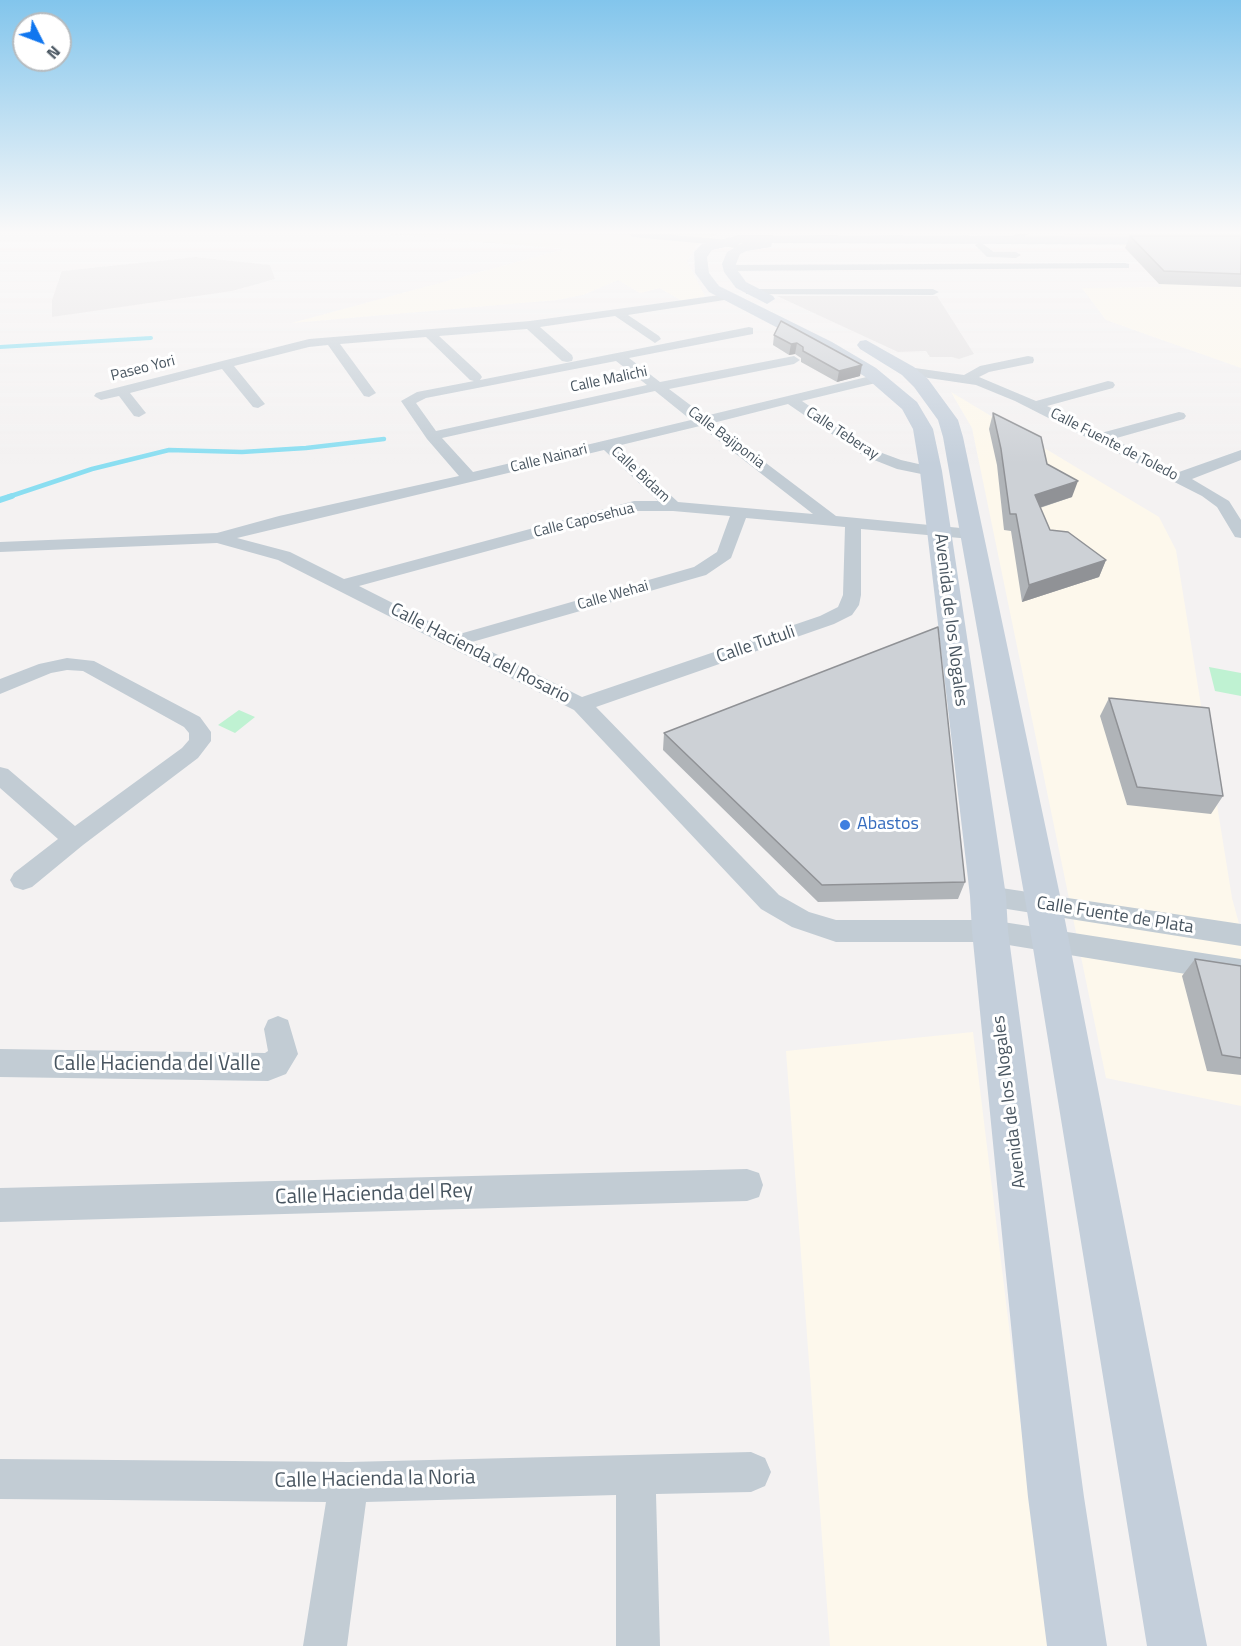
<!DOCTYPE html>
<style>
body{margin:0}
#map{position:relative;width:1241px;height:1646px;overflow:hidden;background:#f4f2f2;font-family:"Titillium Web",sans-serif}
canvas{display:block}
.north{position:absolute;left:12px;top:12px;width:60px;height:60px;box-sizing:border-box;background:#fff;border:2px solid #b6bbbf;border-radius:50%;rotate:132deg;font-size:16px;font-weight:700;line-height:24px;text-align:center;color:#485560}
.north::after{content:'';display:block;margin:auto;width:21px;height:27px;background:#1076ef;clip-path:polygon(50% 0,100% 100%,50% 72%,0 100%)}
</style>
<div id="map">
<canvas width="1241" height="1646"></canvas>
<div class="north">N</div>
</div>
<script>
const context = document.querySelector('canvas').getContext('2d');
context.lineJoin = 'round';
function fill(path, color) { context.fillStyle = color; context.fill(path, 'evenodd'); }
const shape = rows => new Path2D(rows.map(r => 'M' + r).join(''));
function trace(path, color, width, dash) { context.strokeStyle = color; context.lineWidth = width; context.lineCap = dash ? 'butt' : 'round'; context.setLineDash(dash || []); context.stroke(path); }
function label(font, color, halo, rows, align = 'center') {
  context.font = font + ' "Titillium Web",sans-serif'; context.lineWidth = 6; context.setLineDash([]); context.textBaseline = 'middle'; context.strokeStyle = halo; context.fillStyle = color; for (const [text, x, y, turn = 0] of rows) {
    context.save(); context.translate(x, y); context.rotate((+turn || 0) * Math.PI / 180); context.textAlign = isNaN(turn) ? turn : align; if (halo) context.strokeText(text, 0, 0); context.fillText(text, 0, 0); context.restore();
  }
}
fill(shape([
 [390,234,717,234,697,245,687,261,705,296,682,301,660,288,640,293,618,280,583,295,556,300,292,323,565,249],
 [1064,234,1241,234,1241,368,1106,320,1082,288,1162,287,1125,248,1106,239,1064,240],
 [951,392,1159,517,1176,550,1232,898,1241,931,1241,1106,1106,1078,972,428],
 [973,1032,1048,1646,830,1646,786,1051]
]), '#fdf8ec');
fill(shape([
 [196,257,270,265,275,279,232,291,52,317,52,300,62,271],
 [777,296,937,296,974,354,959,359,952,357,930,357,926,351,898,352]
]), '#e5e3e4');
fill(shape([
 [1209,667,1241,673,1241,696,1215,691],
 [239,710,255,717,235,733,218,725]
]), '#bff2d2');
trace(shape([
 [0,347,151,338]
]), '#8adef1', 4);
trace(shape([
 [8,497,92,469,169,450,242,452,306,448,384,439]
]), '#8adef1', 4.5);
trace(shape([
 [0,500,12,496]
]), '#8adef1', 6);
fill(shape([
 [628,234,662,234,719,239,749,247,744,250,719,245,633,237,628,234],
 [1017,234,1028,234,1014,244,1006,244,1006,240,1017,234],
 [980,242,994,252,1016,252,1021,255,1016,258,987,257,975,245,980,242],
 [1125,263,1129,264,1129,268,730,271,725,268,730,265,1125,263],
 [750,289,933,289,939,292,933,295,746,294,746,290,750,289],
 [727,294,731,295,731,299,628,315,659,336,661,339,655,343,615,316,540,327,572,355,573,358,572,361,567,362,562,361,527,329,439,336,480,374,482,377,480,380,749,327,753,328,753,334,629,358,660,382,794,356,800,360,794,364,669,389,705,416,879,374,884,375,886,378,884,381,802,401,874,450,901,460,936,468,939,471,936,474,931,476,897,469,864,456,788,404,713,423,836,516,971,529,977,530,980,534,977,538,971,539,861,529,861,595,859,605,852,615,834,624,596,707,779,895,809,912,836,920,990,920,1241,959,1241,983,990,942,836,942,792,927,761,909,574,710,278,560,217,543,0,552,0,542,217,533,279,516,459,476,427,439,401,401,417,392,474,381,470,380,426,337,340,344,376,393,369,397,364,396,328,345,309,347,234,366,265,404,258,408,253,407,222,369,130,393,146,413,139,417,134,416,119,396,101,400,94,396,96,393,309,339,530,321,727,294],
 [616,361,647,385,436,431,416,403,426,398,616,361],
 [655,391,691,420,473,472,442,438,655,391],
 [700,426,813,514,678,502,617,446,700,426],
 [604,450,658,501,634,501,344,579,290,552,237,538,604,450],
 [635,511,673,511,730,516,717,552,694,567,456,635,359,586,635,511],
 [746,518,845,527,843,595,838,607,820,616,582,697,472,642,706,575,731,558,746,518],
 [1028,356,1033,357,1034,360,1033,363,989,372,979,377,1036,401,1108,381,1113,382,1115,385,1113,388,1047,406,1101,433,1179,412,1184,413,1186,416,1184,419,1113,439,1179,472,1241,450,1241,460,1192,479,1229,501,1241,520,1241,538,1235,537,1217,507,1202,496,1015,401,976,385,908,375,901,371,908,367,964,375,980,366,1028,356],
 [67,658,94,661,200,717,211,732,211,741,198,758,83,845,32,887,23,890,14,887,10,880,14,873,58,839,0,788,0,767,8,769,75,826,182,748,189,740,189,733,184,727,83,671,67,670,51,673,0,694,0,679,39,664,67,658],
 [988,886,1241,924,1241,946,988,906,979,903,975,896,979,889,988,886],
 [278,1016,288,1020,298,1054,286,1074,268,1081,0,1077,0,1049,265,1053,268,1051,264,1029,268,1020,278,1016],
 [747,1169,759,1173,763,1185,759,1197,747,1201,0,1222,0,1188,747,1169],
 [751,1452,765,1458,771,1472,765,1486,751,1492,656,1494,660,1646,616,1646,616,1495,366,1502,347,1646,303,1646,326,1502,0,1499,0,1459,349,1462,751,1452]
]), '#c2ccd4');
fill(shape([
 [740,235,1241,237,1241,245,772,243,771,247,747,251,740,254,736,264,738,271,746,282,773,296,775,299,767,304,736,288,724,272,722,264,727,252,743,243,712,250,707,257,709,273,719,286,832,342,876,368,917,402,933,429,942,471,1006,896,1008,931,1084,1497,1107,1646,1047,1646,1028,1497,972,931,970,896,920,471,913,429,902,409,864,376,820,350,709,292,695,273,694,252,702,244,740,235],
 [866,340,914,367,928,379,958,420,963,437,1062,905,1207,1646,1147,1646,1026,905,943,437,938,420,914,387,902,375,860,349,857,345,860,341,866,340]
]), '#c4cfdb');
fill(shape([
 [1130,236,1241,236,1241,287,1159,284,1125,248],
 [781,321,860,376,837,382,801,362,801,358,795,354,789,355,773,345,774,335],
 [993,413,1047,464,1072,497,1040,508,1050,530,1106,560,1099,577,1022,602,1011,531,1004,530,997,465,989,429],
 [1109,698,1223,796,1211,814,1127,805,1100,716],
 [664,733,965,882,958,899,818,902,663,750],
 [1195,959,1241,966,1241,1075,1207,1071,1182,976]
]), '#b0b4b8');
fill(shape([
 [797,343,795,354,789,355,791,344],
 [862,365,860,376,837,382,839,371],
 [1078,481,1072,497,1029,511,1035,495],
 [1106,560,1099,577,1022,602,1029,585]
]), '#909296');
const building = shape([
 [1130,236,1241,236,1241,274,1164,271,1130,236],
 [781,321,862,365,839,371,803,351,803,347,797,343,791,344,774,335,781,321],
 [993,413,1041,437,1047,464,1078,481,1035,495,1050,530,1068,532,1106,560,1029,585,1016,514,1010,514,1001,449,993,413],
 [938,627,965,882,822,885,664,733,938,627],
 [1109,698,1209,708,1223,796,1137,787,1109,698],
 [1195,959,1241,966,1241,1058,1222,1055,1195,959]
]);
fill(building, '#cdd1d6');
trace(building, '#909296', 1.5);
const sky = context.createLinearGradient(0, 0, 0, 464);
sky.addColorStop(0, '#82c5ec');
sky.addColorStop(0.5, '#faf9f9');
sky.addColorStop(1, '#faf9f900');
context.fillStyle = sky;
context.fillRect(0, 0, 1241, 464);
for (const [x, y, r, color] of [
 [845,825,6,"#3f7fe0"]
]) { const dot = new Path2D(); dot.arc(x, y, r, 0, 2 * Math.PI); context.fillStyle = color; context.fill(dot); trace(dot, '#fff', 2); }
label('15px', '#485560', '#fff', [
 ["Paseo Yori",143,369,-14],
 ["Calle Malichi",609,380,-12],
 ["Calle Teberay",842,434,33],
 ["Calle Bajiponia",726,438,37],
 ["Calle Fuente de Toledo",1114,445,27],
 ["Calle Nainari",549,459,-14],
 ["Calle Bidam",640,475,43],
 ["Calle Caposehua",584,521,-14],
 ["Calle Wehai",613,596,-16]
]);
label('18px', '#485560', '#fff', [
 ["Avenida de los Nogales",950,620,83],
 ["Calle Tutuli",756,645,-19],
 ["Calle Hacienda del Rosario",480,654,27],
 ["Calle Fuente de Plata",1115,916,9],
 ["Avenida de los Nogales",1010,1102,-97]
]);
label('18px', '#366cbe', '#fff', [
 ["Abastos",857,825]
], 'left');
label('21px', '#485560', '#fff', [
 ["Calle Hacienda del Valle",157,1065],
 ["Calle Hacienda del Rey",374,1195,-2],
 ["Calle Hacienda la Noria",375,1480,-1]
]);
</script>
